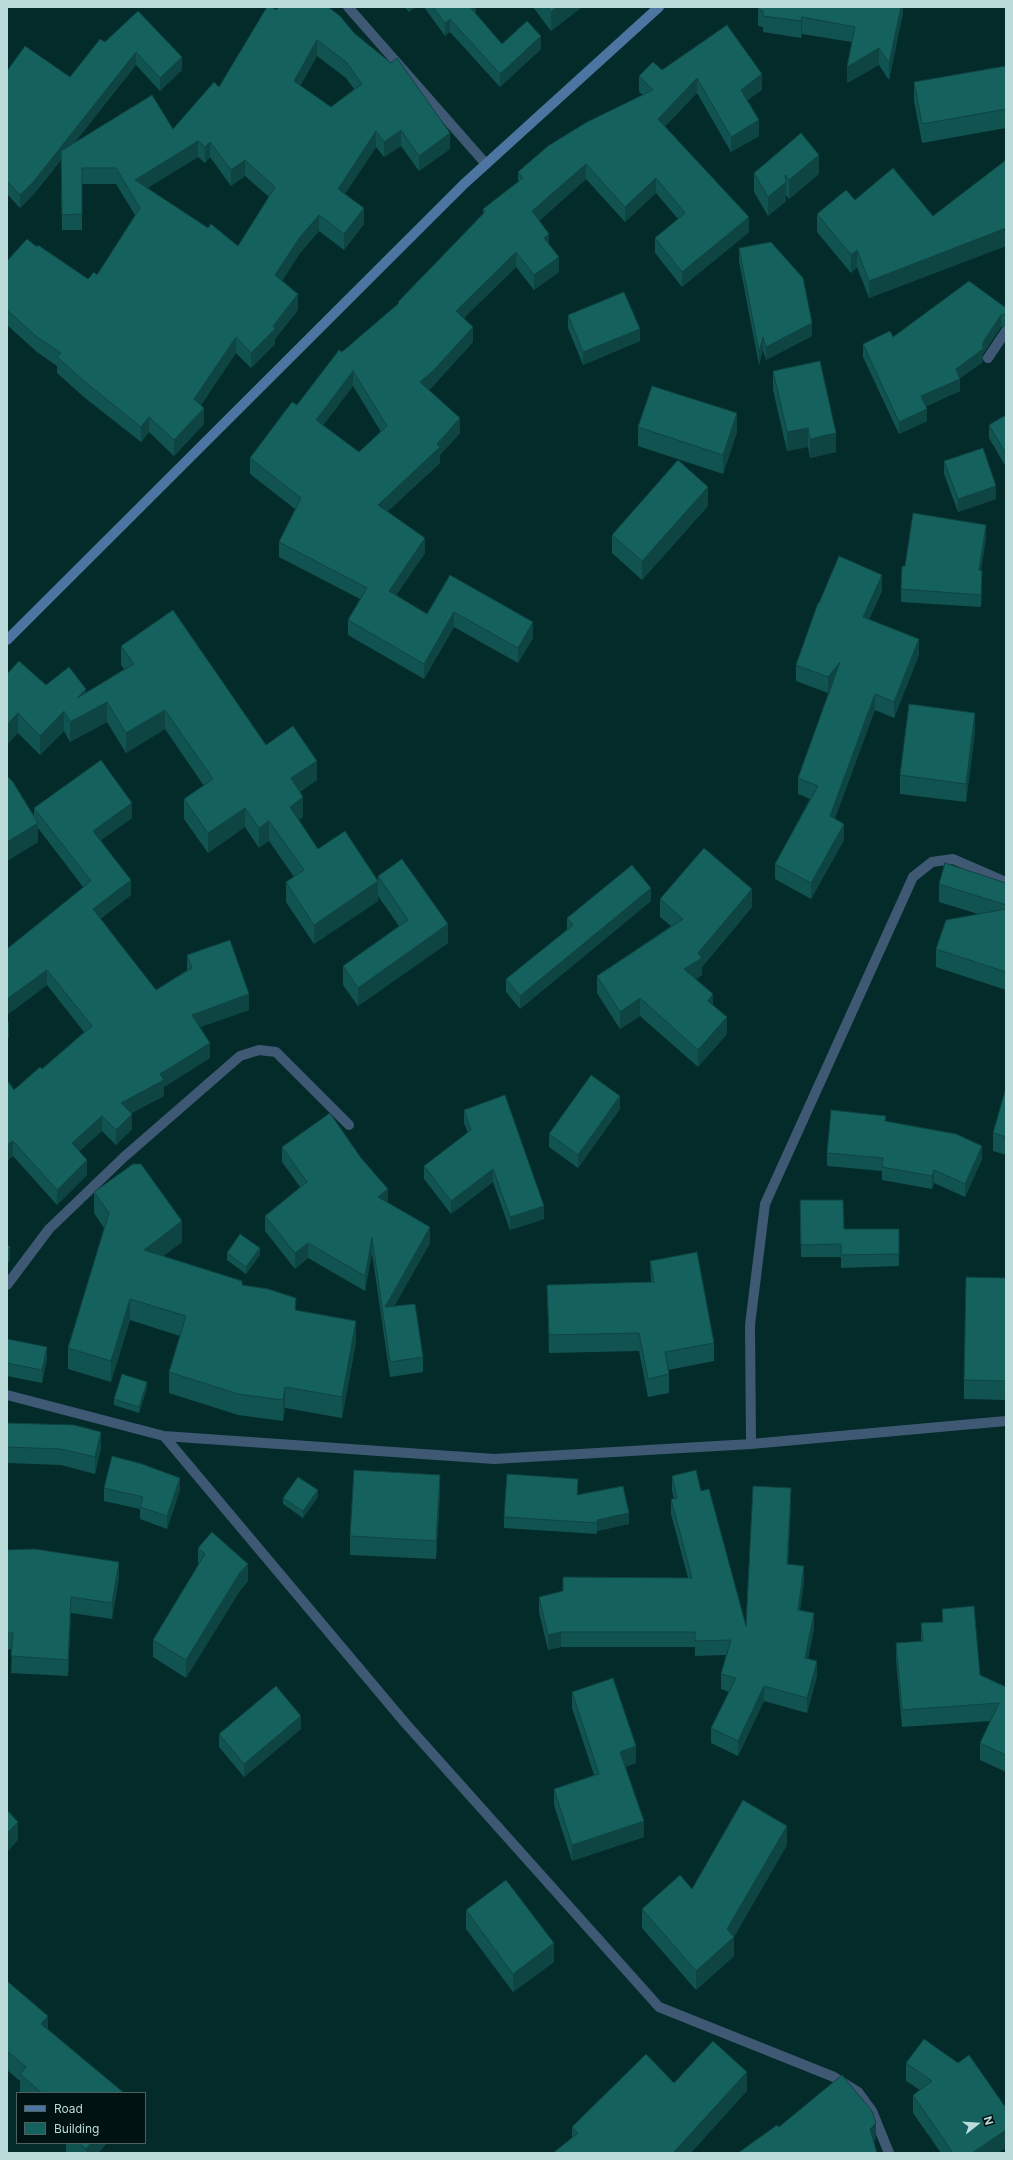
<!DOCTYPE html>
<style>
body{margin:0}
#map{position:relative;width:1013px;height:2160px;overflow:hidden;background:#032b2a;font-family:Inter,sans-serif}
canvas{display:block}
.frame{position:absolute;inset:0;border:8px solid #badbd9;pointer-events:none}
.legend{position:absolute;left:16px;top:2092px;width:130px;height:52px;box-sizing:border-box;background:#001211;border:1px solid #4a6261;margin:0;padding:5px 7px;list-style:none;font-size:12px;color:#badbd9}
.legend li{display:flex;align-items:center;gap:8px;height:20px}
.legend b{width:20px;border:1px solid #4a6261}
.north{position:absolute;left:957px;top:2104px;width:40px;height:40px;-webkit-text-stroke:3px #001211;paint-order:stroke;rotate:73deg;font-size:11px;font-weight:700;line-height:16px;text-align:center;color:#badbd9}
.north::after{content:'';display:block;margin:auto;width:14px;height:18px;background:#badbd9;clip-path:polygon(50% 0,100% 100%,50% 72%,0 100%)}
</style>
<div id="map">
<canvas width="1013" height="2160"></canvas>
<div class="frame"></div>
<ul class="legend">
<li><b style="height:5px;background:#4c75a1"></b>Road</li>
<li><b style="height:11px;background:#14615e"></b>Building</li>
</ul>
<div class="north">N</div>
</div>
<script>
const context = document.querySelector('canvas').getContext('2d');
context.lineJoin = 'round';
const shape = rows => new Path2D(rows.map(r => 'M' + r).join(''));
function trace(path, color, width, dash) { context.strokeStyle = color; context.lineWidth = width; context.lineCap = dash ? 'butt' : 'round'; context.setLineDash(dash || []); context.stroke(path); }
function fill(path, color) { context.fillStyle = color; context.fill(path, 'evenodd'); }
trace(shape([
 [348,7,486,164],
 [988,358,1006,331],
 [7,1285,49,1229,124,1157,240,1056,259,1050,276,1052,349,1125],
 [7,1395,164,1436,494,1459,751,1444,1006,1421],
 [164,1436,406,1724,659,2007,834,2077,858,2092,872,2111,889,2153],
 [751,1444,750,1325,765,1204,913,877,932,862,953,859,1006,882]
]), '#3f5974', 10);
trace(shape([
 [7,640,464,184,659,7]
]), '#4c75a1', 10);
fill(shape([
 [405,7,416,7,409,12],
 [424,7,476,7,476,12,475,13,502,44,541,49,500,87,450,32,445,36],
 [533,7,582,7,551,31],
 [903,7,903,13,889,80,879,65,847,83,852,42,802,34,801,38,763,32,763,27,758,26,758,10],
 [276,10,354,33,450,149,419,171,401,146,384,157,376,147,345,194,364,224,344,250,319,231,300,253,282,281,298,310,275,339,275,344,251,368,236,353,201,405,204,424,174,456,149,432,141,442,85,398,57,373,57,366,37,352,7,325,7,261,37,247,88,279,97,275,135,215,116,184,82,184,82,230,62,230,61,160,34,194,20,208,7,194,7,71,70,77,138,11,182,70,160,91,136,65,75,142,173,129,219,87],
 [317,56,346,78,354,89,331,107,300,86],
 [198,157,205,163,210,157,231,186,245,176,269,197,238,246,208,228,147,188],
 [1006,66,1006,128,922,143,914,101,914,82],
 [662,70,762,90,747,100,759,136,731,152,697,93,665,126,749,232,682,287,655,253,655,238,678,219,656,193,625,222,586,179,539,221,549,245,559,272,534,290,516,267,464,318,473,342,433,386,429,390,460,433,440,455,440,463,387,512,425,553,396,595,427,614,450,575,533,638,518,663,454,627,424,679,348,635,348,620,360,599,279,557,279,542,295,509,250,474,250,458,297,405,342,352,398,305,398,302,483,214,483,209,518,183,518,172,643,95,639,92,639,76],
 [353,386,381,432,359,452,323,425],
 [1006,160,1006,246,869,298,857,267,851,273,817,232,817,214,855,200,933,216],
 [754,173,819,174,789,199,786,195,786,201,768,216,754,192],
 [739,248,812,336,766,360,763,350,759,365,739,261],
 [1006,308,1006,326,1001,327,983,354,983,362,960,378,960,391,926,406,927,421,899,434,863,357,863,344],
 [568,315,640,341,583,365,568,328],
 [773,371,836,452,810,458,808,447,787,451,773,390],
 [1006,415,1006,467,989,438,989,425],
 [638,427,737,432,723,474,638,446],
 [944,461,996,499,958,512,944,474],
 [708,506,642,580,612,553,612,535],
 [986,537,981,571,982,584,981,607,901,602,901,589],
 [882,591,869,619,919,655,894,718,875,710,835,818,844,840,811,899,775,879,775,864,810,799,798,794,798,778,829,692,828,693,796,681,796,665,819,603],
 [121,646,317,780,300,792,303,817,299,820,318,849,378,880,378,876,448,943,358,1006,343,985,343,966,399,926,378,896,378,901,314,944,286,902,286,882,294,877,269,841,259,848,245,827,208,853,184,819,184,799,204,786,165,729,126,753,107,722,70,742,64,731,40,755,18,733,7,674,46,685,86,693,124,669,121,665],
 [975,732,966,802,900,794,900,775],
 [7,776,34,816,34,808,132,818,101,840,131,895,100,919,156,990,187,970,187,955,249,1010,200,1027,210,1058,164,1087,164,1096,131,1113,132,1129,116,1145,102,1131,79,1151,87,1175,57,1205,13,1156,7,1161,7,1080,14,1090,42,1069,84,1032,47,985,7,1015,83,887,38,828,38,842,7,861],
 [1006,883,1006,990,936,967,936,949,978,914,939,902,939,884],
 [660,899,752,907,702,967,702,975,696,979,713,1005,727,1034,698,1067,640,1016,620,1029,597,993,597,976,671,926,660,917],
 [651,901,520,1009,506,992,506,979,567,930,567,918],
 [1006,1088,1006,1155,993,1151,993,1133],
 [620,1109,578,1168,549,1147,549,1134],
 [464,1110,544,1219,510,1230,493,1182,451,1214,424,1179,424,1166,468,1133,464,1123],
 [886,1121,982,1159,965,1197,934,1183,932,1189,882,1180,882,1171,827,1166,827,1153],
 [282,1147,388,1203,430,1243,394,1306,423,1357,423,1372,390,1377,372,1253,365,1291,308,1258,295,1269,265,1231,265,1216,300,1187,282,1162],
 [94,1192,182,1242,163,1256,242,1285,296,1310,356,1342,342,1418,285,1408,283,1421,238,1415,169,1393,169,1372,180,1336,130,1320,111,1382,68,1369,68,1348,104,1228,94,1213],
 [800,1213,844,1229,899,1229,899,1266,841,1268,841,1257,801,1257],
 [227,1253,260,1255,246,1274,227,1260],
 [650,1261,714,1343,714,1361,668,1370,669,1374,669,1393,648,1397,639,1351,549,1353,547,1285,651,1282],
 [1006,1278,1006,1400,964,1399,964,1380],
 [7,1339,47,1359,42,1383,7,1376],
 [147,1388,139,1413,114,1405,114,1399],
 [7,1423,101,1448,95,1474,61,1465,7,1463],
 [672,1476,701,1491,746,1626,791,1503,788,1564,804,1581,800,1610,814,1629,808,1659,817,1676,807,1713,764,1701,738,1756,711,1743,711,1728,729,1692,721,1689,721,1674,726,1655,695,1656,695,1647,561,1647,548,1650,539,1612,539,1597,688,1578,671,1514,671,1499,674,1499,672,1491],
 [104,1488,180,1490,167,1529,140,1519,140,1509,104,1501],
 [578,1490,578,1495,629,1524,597,1531,597,1534,504,1528,504,1517],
 [440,1494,436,1559,350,1555,350,1536],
 [318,1497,303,1518,283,1504,283,1498],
 [198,1548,248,1581,239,1592,186,1678,153,1657,153,1640,198,1565],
 [7,1550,119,1578,112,1619,71,1613,68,1676,11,1673,12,1649,7,1650],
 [942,1609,980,1675,1006,1687,1006,1772,980,1760,980,1743,991,1721,902,1727,896,1660,896,1643,921,1641,921,1623,942,1622],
 [572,1692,636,1763,625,1767,644,1837,572,1861,554,1805,554,1789,594,1775,572,1708],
 [301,1729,244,1777,219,1747,219,1734],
 [787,1845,734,1936,734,1956,696,1990,642,1928,642,1909,692,1889],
 [466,1910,554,1962,513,1992,466,1929],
 [7,1981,48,2029,124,2093,20,2093,20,2081,7,2070],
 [924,2039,998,2153,941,2153,913,2113,913,2095,920,2090,906,2081,906,2063],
 [674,2083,747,2091,572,2138,572,2127],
 [66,2143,107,2143,98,2153,68,2153,66,2151]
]), '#115351');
fill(shape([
 [409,7,416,7,409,12],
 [469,7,476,7,476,12,469,18],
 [557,7,582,7,551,31,551,12],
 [901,7,903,7,903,13,889,80,889,63],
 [802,17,802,34,801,38,801,21],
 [450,19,450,32,445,36,445,23],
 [541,36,541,49,500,87,500,74],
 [317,40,317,56,294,97,294,81],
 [879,48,879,65,847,83,847,67],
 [136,52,136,65,34,194,20,208,20,195],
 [182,57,182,70,160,91,160,78],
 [762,74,762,90,741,105,741,90],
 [697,78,697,93,658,134,658,119],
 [759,120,759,136,731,152,731,137],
 [401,130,401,146,384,157,384,142],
 [376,131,376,147,338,204,338,189],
 [450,133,450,149,419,171,419,156],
 [198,141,198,157,135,196,135,180],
 [210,142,210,157,205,163,205,147],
 [819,155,819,174,789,199,789,180],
 [245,160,245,176,231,186,231,170],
 [586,164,586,179,532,227,532,211],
 [656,178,656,193,625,222,625,207],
 [786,182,786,201,768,216,768,197],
 [364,208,364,224,344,250,344,234],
 [319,215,319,231,300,253,275,291,275,275,300,237],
 [749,217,749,232,682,287,682,272],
 [1006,228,1006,246,869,298,869,281],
 [549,234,549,249,544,238],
 [857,250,857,267,851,273,851,255],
 [516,252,516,267,456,326,456,311],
 [559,257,559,272,534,290,534,275],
 [298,294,298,310,275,339,275,344,251,368,251,353,273,326],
 [1001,315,1001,327,983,354,983,362,957,380,960,379,960,391,921,409,921,396,956,369,983,342],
 [812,323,812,336,766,360,766,347],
 [473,327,473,342,433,386,420,397,420,382],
 [640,329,640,341,583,365,583,352],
 [236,337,236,353,194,414,194,399],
 [763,337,763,350,759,365,759,352],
 [353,371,353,386,316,435,316,420],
 [204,408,204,424,174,456,174,440],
 [927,409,927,421,899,434,899,422],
 [737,413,737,432,723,474,723,455],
 [149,417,149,432,141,442,141,427],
 [460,418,460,433,440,455,440,463,378,520,378,505,437,444],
 [808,428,808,447,787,451,787,432],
 [836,433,836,452,810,458,810,439],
 [996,486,996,499,958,512,958,499],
 [708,487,708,506,642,580,642,561],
 [986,525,986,537,979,583,979,570],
 [425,538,425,553,389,606,389,591],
 [982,571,982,584,981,607,981,595],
 [882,575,882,591,863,633,863,617],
 [454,612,454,627,424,679,424,664],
 [533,622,533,638,518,663,518,648],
 [919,639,919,655,894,718,894,702],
 [840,662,840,678,828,693,828,677],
 [86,689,86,709,77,698],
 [875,694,875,710,830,832,830,816],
 [107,702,107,722,70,742,70,722],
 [165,710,165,729,126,753,126,733],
 [64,711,64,731,40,755,40,736],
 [18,713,18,733,7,745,7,725],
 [975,713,975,732,966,802,966,784],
 [317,761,317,780,291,798,291,778],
 [303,797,303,817,290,826,290,807],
 [132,803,132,818,93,846,93,831],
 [245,808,245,827,208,853,208,833],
 [269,821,269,841,259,848,259,828],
 [38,823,38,842,7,861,7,842],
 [844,824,844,840,811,899,811,883],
 [131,880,131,895,93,925,93,909],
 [378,881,378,901,314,944,314,925],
 [651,888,651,901,520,1009,520,996],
 [752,889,752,907,702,967,702,975,684,987,684,969],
 [448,924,448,943,358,1006,358,988],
 [47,970,47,985,7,1015,7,999],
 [249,994,249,1010,192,1030,192,1015],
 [713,994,713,1012,708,1001],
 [640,998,640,1016,620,1029,620,1012],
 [727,1017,727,1034,698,1067,698,1050],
 [9,1022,9,1038,7,1039,7,1023],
 [210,1043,210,1058,164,1087,164,1096,121,1119,121,1103,160,1074],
 [620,1096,620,1109,578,1168,578,1155],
 [132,1114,132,1129,116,1145,116,1130],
 [102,1116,102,1131,72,1158,72,1143],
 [13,1141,13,1156,7,1161,7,1145],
 [982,1146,982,1159,965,1197,965,1184],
 [87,1160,87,1175,57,1205,57,1190],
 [493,1169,493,1182,451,1214,451,1201],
 [934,1170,934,1183,932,1189,932,1176],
 [388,1189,388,1204,378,1197],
 [544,1206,544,1219,510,1230,510,1217],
 [182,1221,182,1242,144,1271,144,1250],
 [430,1227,430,1243,385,1323,385,1307],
 [372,1238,372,1253,365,1291,365,1276],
 [308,1243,308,1258,295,1269,295,1253],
 [10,1247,10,1260,7,1266,7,1253],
 [260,1248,260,1255,246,1274,246,1267],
 [296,1298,296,1319,295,1310],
 [130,1299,130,1320,111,1382,111,1361],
 [356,1321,356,1342,342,1418,342,1397],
 [47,1347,47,1359,42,1383,42,1370],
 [147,1382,147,1388,139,1413,139,1407],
 [285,1387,285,1408,283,1421,283,1400],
 [101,1432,101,1448,95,1474,95,1457],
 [440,1475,440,1494,436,1559,436,1541],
 [180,1478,180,1490,167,1529,167,1516],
 [791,1488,791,1503,787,1579,787,1564],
 [318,1490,318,1497,303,1518,303,1511],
 [629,1513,629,1524,597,1531,597,1534,597,1520],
 [119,1562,119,1578,112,1619,112,1603],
 [248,1564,248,1581,239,1592,186,1678,186,1660,239,1574],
 [804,1566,804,1581,798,1625,798,1610],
 [71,1597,71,1613,68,1676,68,1660],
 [814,1613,814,1629,805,1673,805,1658],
 [561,1632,561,1647,548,1650,548,1635],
 [817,1661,817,1676,807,1713,807,1698],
 [764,1686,764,1701,738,1756,738,1741],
 [301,1716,301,1729,244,1777,244,1764],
 [636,1746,636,1763,620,1768,620,1752],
 [644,1821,644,1837,572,1861,572,1845],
 [18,1822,18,1840,7,1852,7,1833],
 [787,1826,787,1845,733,1939,734,1937,734,1956,696,1990,696,1971,727,1929],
 [554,1943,554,1962,513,1992,513,1974],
 [48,2016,48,2035,41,2024],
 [747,2072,747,2091,691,2153,673,2153],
 [876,2123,876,2139,870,2145,870,2129],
 [1006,2130,1006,2148,998,2153,972,2153],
 [91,2143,107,2143,98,2153,86,2153,86,2149]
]), '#0e4442');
const building = shape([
 [267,7,272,7,276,10,279,7,328,7,340,16,354,33,391,63,397,58,450,133,419,156,401,130,384,142,376,131,338,189,364,208,344,234,319,215,300,237,275,275,298,294,273,326,275,329,251,353,236,337,194,399,204,408,174,440,149,417,141,427,85,382,57,357,61,353,37,337,7,310,7,261,27,239,37,247,38,245,88,279,94,272,97,275,140,208,116,168,82,168,82,214,62,215,61,151,152,95,173,129,214,82,219,87,267,7],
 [317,40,346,62,362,84,331,107,294,81,317,40],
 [198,141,205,147,210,142,231,170,245,160,275,187,238,246,211,224,208,228,135,180,198,141],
 [433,7,470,7,502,44,527,21,541,36,500,74,450,19,445,23,433,7],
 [547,7,557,7,551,12,547,7],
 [759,7,901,7,889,63,879,48,847,67,855,27,802,17,801,21,763,16,763,11,758,10,759,7],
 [138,11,182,57,160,78,136,52,34,181,20,195,7,181,7,71,25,46,70,77,100,39,105,42,138,11],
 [727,25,762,74,741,90,759,120,731,137,697,78,658,119,749,217,682,272,655,238,685,213,656,178,625,207,586,164,532,211,549,234,544,238,559,257,534,275,516,252,456,311,473,327,433,371,420,382,460,418,437,444,440,447,378,505,425,538,389,591,427,614,450,575,533,622,518,648,454,612,424,664,348,620,367,588,279,542,301,498,250,458,292,402,297,405,339,350,342,352,399,303,398,302,485,212,483,209,523,178,518,172,548,146,587,122,653,90,639,76,653,62,662,70,727,25],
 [353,371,387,426,359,452,316,420,353,371],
 [1006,66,1006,109,922,124,914,82,1006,66],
 [801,133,819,155,789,180,785,175,786,182,768,197,754,173,801,133],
 [1006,160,1006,228,869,281,857,250,851,255,817,214,846,190,855,200,893,168,933,216,1006,160],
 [771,242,803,278,812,323,766,347,763,337,759,352,739,248,771,242],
 [969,281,1006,308,1006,314,1001,315,983,342,983,349,956,369,960,379,921,396,927,409,899,422,863,344,890,331,893,337,969,281],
 [624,292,640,329,583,352,568,315,624,292],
 [820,361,836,433,810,439,808,428,787,432,773,371,820,361],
 [652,386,737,413,723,455,638,427,652,386],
 [1006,415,1006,454,989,425,1006,415],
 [983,448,996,486,958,499,944,461,983,448],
 [678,460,708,487,642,561,612,535,678,460],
 [913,513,986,525,979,570,982,571,981,595,901,589,902,566,905,566,913,513],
 [839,556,882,575,863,617,919,639,894,702,875,694,830,816,844,824,811,883,775,864,818,786,798,778,840,662,828,677,796,665,818,603,819,603,839,556],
 [173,610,266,745,293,726,317,761,291,778,303,797,290,807,318,849,345,831,378,881,314,925,286,882,304,870,269,821,259,828,245,808,208,833,184,799,213,779,165,710,126,733,107,702,70,722,64,711,40,736,18,713,7,725,7,674,19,661,46,685,69,667,86,689,77,698,134,664,121,646,173,610],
 [909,704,975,713,966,784,900,775,909,704],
 [101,760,132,803,93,831,131,880,93,909,156,990,192,968,187,955,230,940,249,994,192,1015,210,1043,160,1074,164,1080,121,1103,132,1114,116,1130,102,1116,72,1143,87,1160,57,1190,13,1141,7,1145,7,1080,14,1090,40,1067,42,1069,92,1026,47,970,7,999,7,949,91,881,34,808,101,760],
 [7,776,13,782,38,823,7,842,7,776],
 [704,848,752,889,698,953,702,958,684,969,713,994,708,1001,727,1017,698,1050,640,998,620,1012,597,976,683,919,660,899,704,848],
 [402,859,448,924,358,988,343,966,408,920,378,876,402,859],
 [945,863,1006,883,1006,905,939,884,945,863],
 [632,865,651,888,520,996,506,979,573,925,567,918,632,865],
 [1006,909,1006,972,936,949,946,920,1006,909],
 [591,1075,620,1096,578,1155,549,1134,591,1075],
 [1006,1088,1006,1137,993,1133,1006,1088],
 [505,1095,544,1206,510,1217,493,1169,451,1201,424,1166,471,1130,464,1110,505,1095],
 [831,1110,886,1116,885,1121,956,1134,982,1146,965,1184,934,1170,932,1176,882,1167,883,1158,827,1153,831,1110],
 [330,1113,361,1158,388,1189,378,1197,430,1227,385,1307,415,1304,423,1357,390,1362,372,1238,365,1276,308,1243,295,1253,265,1216,307,1182,282,1147,330,1113],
 [133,1164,141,1164,182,1221,144,1250,242,1281,242,1285,268,1289,296,1298,295,1310,356,1321,342,1397,285,1387,283,1400,238,1394,169,1372,186,1316,130,1299,111,1361,68,1348,109,1213,94,1192,133,1164],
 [800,1200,843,1200,844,1229,899,1229,899,1254,841,1255,841,1244,801,1245,800,1200],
 [240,1234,260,1248,246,1267,227,1253,240,1234],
 [7,1245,10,1247,7,1253,7,1245],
 [697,1252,714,1343,665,1352,669,1374,648,1379,639,1333,549,1335,547,1285,654,1282,650,1261,697,1252],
 [966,1277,1006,1278,1006,1381,964,1380,966,1277],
 [7,1339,47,1347,42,1370,7,1363,7,1339],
 [122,1374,147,1382,139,1407,114,1399,122,1374],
 [7,1423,74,1425,101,1432,95,1457,61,1449,7,1447,7,1423],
 [112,1456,142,1464,180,1478,167,1516,140,1507,143,1497,104,1488,112,1456],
 [354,1470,440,1475,436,1541,350,1536,354,1470],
 [696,1470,701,1491,709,1489,746,1626,753,1486,791,1488,787,1564,804,1566,798,1610,814,1613,805,1658,817,1661,807,1698,764,1686,738,1741,711,1728,736,1678,721,1674,731,1640,695,1641,695,1632,561,1632,548,1635,539,1597,563,1591,563,1577,692,1578,671,1499,677,1498,672,1476,696,1470],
 [507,1474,578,1479,577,1495,623,1486,629,1513,597,1520,597,1523,504,1517,507,1474],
 [298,1477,318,1490,303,1511,283,1498,298,1477],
 [212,1532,248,1564,239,1574,186,1660,153,1640,205,1554,198,1548,212,1532],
 [35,1549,119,1562,112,1603,71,1597,68,1660,11,1656,13,1633,7,1633,7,1550,35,1549],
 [974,1606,980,1675,1006,1687,1006,1755,980,1743,999,1703,902,1710,896,1643,923,1641,921,1623,943,1622,942,1609,974,1606],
 [613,1678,636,1746,620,1752,644,1821,572,1845,554,1789,599,1774,572,1692,613,1678],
 [276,1686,301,1716,244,1764,219,1734,276,1686],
 [743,1800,787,1826,727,1929,734,1937,696,1971,642,1909,680,1875,692,1889,743,1800],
 [7,1810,18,1822,7,1833,7,1810],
 [506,1880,554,1943,513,1974,466,1910,506,1880],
 [7,1981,48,2016,41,2024,124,2093,42,2093,20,2074,26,2067,7,2051,7,1981],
 [924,2039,958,2063,969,2055,1006,2108,1006,2130,972,2153,953,2153,913,2095,932,2081,906,2063,924,2039],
 [713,2041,747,2072,673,2153,553,2153,578,2133,572,2127,646,2054,674,2083,713,2041],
 [842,2075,872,2111,876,2123,870,2129,877,2153,738,2153,777,2125,779,2127,842,2075],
 [79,2143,91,2143,86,2149,79,2143]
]);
fill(building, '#14615e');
trace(building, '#0e4442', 1);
</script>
